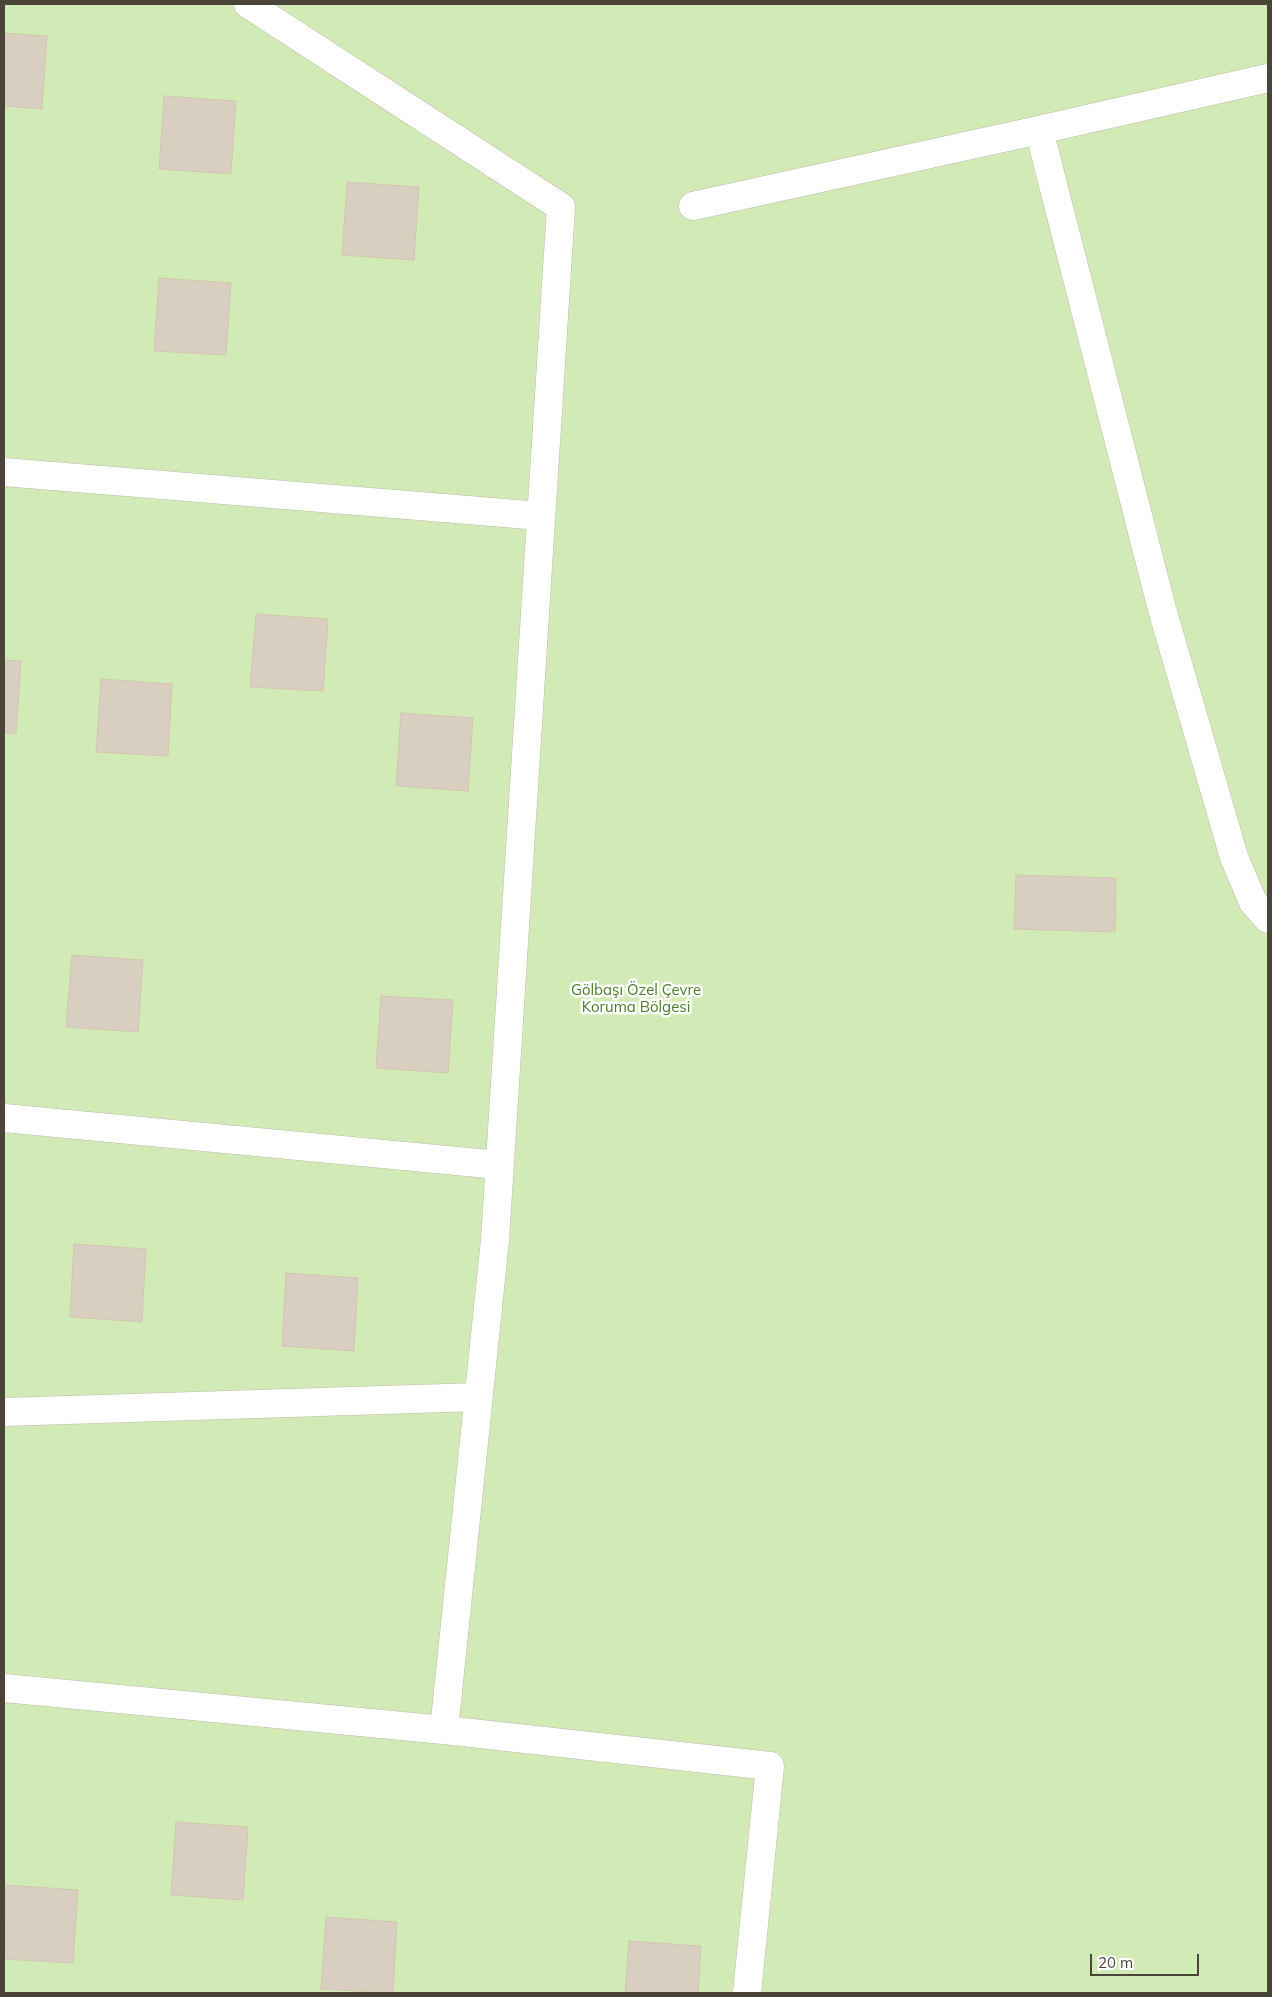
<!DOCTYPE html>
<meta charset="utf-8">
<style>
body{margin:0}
#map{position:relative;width:1272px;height:1997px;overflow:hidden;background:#f6f3ec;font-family:Mulish,sans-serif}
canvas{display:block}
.frame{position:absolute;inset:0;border:5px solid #4b4439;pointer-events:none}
.scale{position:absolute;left:1090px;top:1954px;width:109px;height:22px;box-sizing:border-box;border:2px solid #4b4439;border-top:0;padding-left:6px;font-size:15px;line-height:18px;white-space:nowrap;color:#4b4439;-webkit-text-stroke:4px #fff;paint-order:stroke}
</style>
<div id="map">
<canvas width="1272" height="1997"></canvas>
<div class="frame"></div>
<div class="scale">20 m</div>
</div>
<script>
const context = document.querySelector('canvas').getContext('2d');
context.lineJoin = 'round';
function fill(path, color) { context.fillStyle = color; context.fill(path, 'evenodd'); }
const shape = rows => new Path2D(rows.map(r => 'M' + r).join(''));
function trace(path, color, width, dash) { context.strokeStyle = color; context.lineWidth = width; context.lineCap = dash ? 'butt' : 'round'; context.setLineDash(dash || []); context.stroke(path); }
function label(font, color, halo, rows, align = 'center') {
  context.font = font + ' Mulish,sans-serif'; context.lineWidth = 5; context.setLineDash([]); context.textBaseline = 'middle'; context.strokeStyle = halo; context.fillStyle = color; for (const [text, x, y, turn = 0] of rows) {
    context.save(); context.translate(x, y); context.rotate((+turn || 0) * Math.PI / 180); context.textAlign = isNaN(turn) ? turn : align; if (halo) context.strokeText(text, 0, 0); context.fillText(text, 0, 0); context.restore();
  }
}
fill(shape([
 [4,4,1268,4,1268,1993,4,1993]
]), '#d2eab5');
const building = shape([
 [4,33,47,36,42,109,4,106,4,33],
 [164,96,236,101,231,174,159,169,164,96],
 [347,182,419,187,414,260,342,255,347,182],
 [159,278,231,283,226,355,154,351,159,278],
 [256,614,328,619,323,691,250,687,256,614],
 [4,660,21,661,16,734,4,733,4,660],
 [101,679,172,684,168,756,96,752,101,679],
 [401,713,473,718,468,791,396,786,401,713],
 [1016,875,1116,878,1115,932,1014,929,1016,875],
 [72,955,143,960,138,1032,66,1027,72,955],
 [381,996,453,1000,448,1073,376,1068,381,996],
 [74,1244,146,1249,142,1322,70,1317,74,1244],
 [286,1273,358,1278,354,1351,282,1346,286,1273],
 [176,1822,248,1827,243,1900,171,1895,176,1822],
 [6,1885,78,1890,73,1963,4,1959,6,1885],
 [326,1917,397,1922,393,1993,321,1989,326,1917],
 [629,1941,701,1946,698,1993,625,1993,629,1941]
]);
fill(building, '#d8cfc1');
trace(building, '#d3c7b4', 1);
const minor = shape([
 [248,4,561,207,495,1240,444,1730,770,1766,747,1993],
 [1039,130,1162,609,1234,857,1253,902,1268,919],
 [693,206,1039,130,1268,78],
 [4,472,541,516],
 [4,1118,499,1165],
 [4,1412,478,1397],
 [4,1688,444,1730]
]);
trace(minor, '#c2bbae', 29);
trace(minor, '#fff', 28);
label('15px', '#4a7f2a', '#fff', [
 ["Gölbaşı Özel Çevre",636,990],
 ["Koruma Bölgesi",636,1007]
]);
</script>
